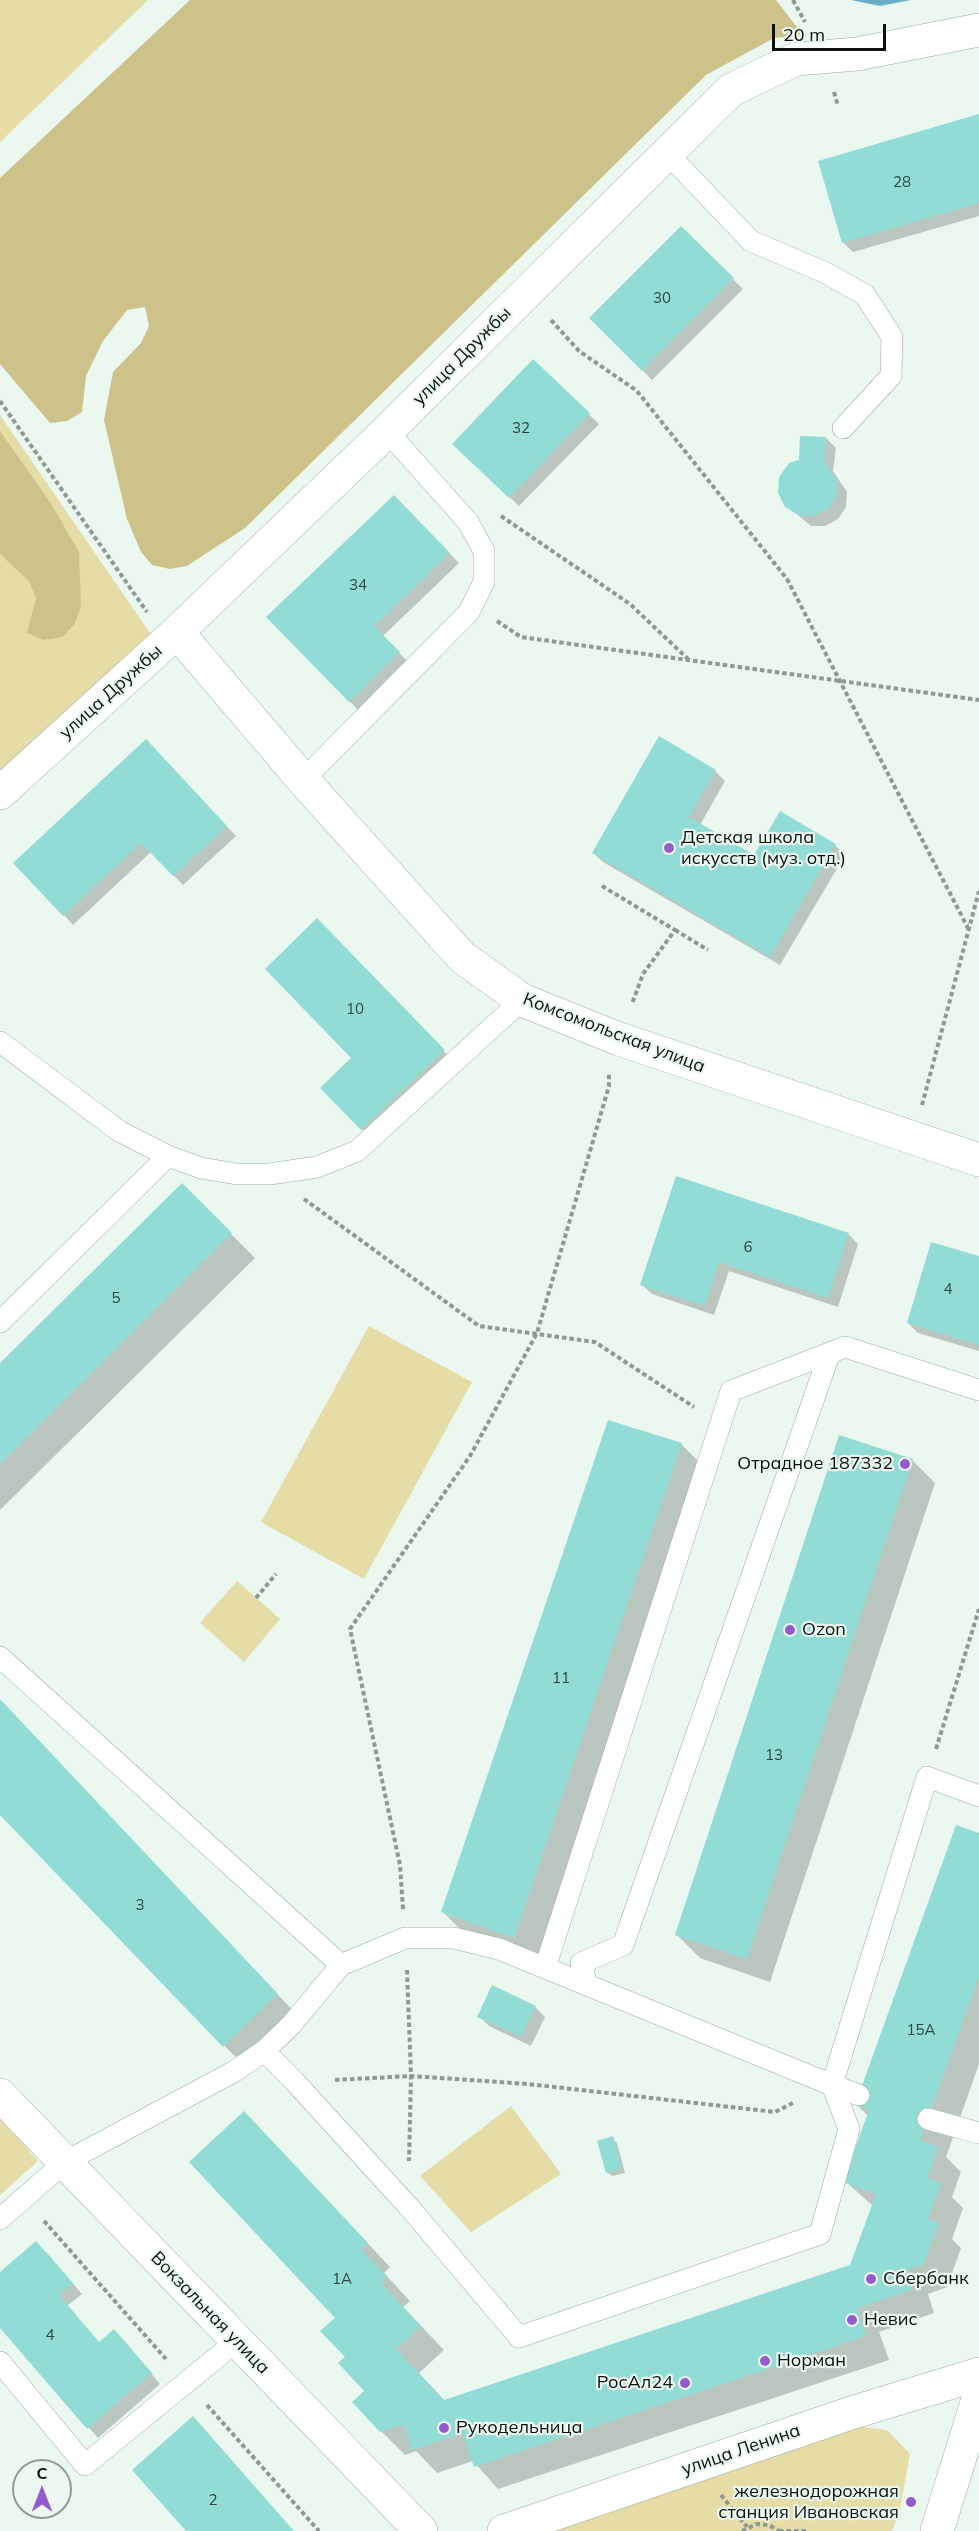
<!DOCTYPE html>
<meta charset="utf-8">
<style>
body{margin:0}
#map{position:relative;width:979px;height:2531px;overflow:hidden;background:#eaf8f0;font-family:Mulish,sans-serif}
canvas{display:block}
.north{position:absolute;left:12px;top:2459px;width:60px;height:60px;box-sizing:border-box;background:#eaf8f0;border:2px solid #919c96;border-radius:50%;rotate:0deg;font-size:16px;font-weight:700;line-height:24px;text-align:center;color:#0c110e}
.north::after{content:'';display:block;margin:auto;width:21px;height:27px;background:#9759d0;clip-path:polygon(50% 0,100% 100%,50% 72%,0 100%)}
.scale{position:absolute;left:772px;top:24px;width:114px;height:27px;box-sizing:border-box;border:3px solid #0c110e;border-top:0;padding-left:8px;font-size:18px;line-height:21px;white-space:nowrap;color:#0c110e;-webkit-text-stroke:4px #eaf8f0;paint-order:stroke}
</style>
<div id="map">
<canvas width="979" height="2531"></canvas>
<div class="north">С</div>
<div class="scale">20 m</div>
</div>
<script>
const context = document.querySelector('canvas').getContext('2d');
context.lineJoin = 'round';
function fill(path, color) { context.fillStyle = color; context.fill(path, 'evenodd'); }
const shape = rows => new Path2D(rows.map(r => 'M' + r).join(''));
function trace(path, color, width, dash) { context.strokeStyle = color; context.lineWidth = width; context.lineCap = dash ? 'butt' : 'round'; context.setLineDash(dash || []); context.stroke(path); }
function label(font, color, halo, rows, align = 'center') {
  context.font = font + ' Mulish,sans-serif'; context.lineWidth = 4.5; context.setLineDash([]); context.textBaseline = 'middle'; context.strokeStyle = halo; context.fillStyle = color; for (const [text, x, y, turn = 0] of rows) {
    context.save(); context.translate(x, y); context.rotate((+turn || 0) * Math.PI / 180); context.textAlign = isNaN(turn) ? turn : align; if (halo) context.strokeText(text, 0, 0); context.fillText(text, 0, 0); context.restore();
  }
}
fill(shape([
 [0,0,148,0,0,142],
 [0,415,152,636,0,775],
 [369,1326,472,1382,364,1579,261,1522],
 [237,1581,280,1619,244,1662,200,1623],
 [511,2106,561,2174,471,2232,420,2176],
 [0,2119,38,2161,0,2195],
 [855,2426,887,2430,910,2454,900,2509,892,2531,552,2531]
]), '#e5dca6');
fill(shape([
 [190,0,776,0,803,35,774,38,706,75,245,528,187,566,170,569,152,565,141,552,127,519,104,420,113,372,141,343,149,326,145,307,127,310,103,341,86,376,82,412,67,421,50,423,0,364,0,178],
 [0,431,50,502,79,552,81,606,75,623,63,637,43,640,27,633,36,598,29,581,0,554]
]), '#cdc38a');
fill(shape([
 [851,0,911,0,880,6]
]), '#69afc3');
fill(shape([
 [979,115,979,216,853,252,843,242],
 [681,228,743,289,652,380,591,318],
 [533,361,599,424,519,506,454,444],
 [826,438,836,448,833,471,847,492,846,507,838,519,825,526,811,526,787,506,800,461],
 [394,497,459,563,383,636,409,663,359,711,269,618],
 [660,739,715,771,725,781,700,825,755,857,835,845,845,855,780,965,603,862,593,853],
 [155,751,236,836,183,885,151,852,73,925,64,915],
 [317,921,453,1061,372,1139,322,1088,353,1058],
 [677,1178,848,1234,858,1244,838,1307,729,1271,714,1315,652,1294,642,1285],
 [182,1185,255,1258,0,1510,0,1365],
 [979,1257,979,1351,918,1333,908,1323],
 [681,1444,704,1467,537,1961,466,1935,443,1912],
 [912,1460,935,1483,770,1982,700,1958,676,1934],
 [0,1701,300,2018,247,2069,0,1813],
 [979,1835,979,2064,946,2157,961,2172,952,2197,963,2208,952,2239,961,2248,947,2287,928,2294,934,2313,879,2332,889,2360,498,2489,473,2461,437,2473,416,2451,405,2455,381,2431,366,2391,347,2357,337,2318,267,2136,390,2267,384,2273,410,2301,403,2307,444,2350,419,2373,445,2401,851,2266,873,2206,845,2181,868,2116,857,2105],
 [535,2007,545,2017,531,2046,489,2026,479,2016],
 [612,2138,617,2143,625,2173,612,2176,607,2172],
 [46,2252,82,2294,67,2306,100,2343,124,2341,160,2384,98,2438,0,2326,0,2274]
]), '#0003');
fill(shape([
 [979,114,979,203,842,243,818,161],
 [681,226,734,278,642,371,589,318],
 [533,359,590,413,509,498,452,444],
 [800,436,826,437,824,460,837,481,836,497,828,509,815,516,800,516,785,507,778,493,779,477,789,463,799,460],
 [394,495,450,553,374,626,400,652,349,702,266,617],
 [659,736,716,770,689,817,754,855,780,811,836,844,770,957,592,853],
 [146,739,227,826,173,876,141,843,63,916,13,863],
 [317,918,445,1050,361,1130,320,1088,351,1058,265,969],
 [676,1176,849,1233,828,1298,719,1262,705,1306,640,1285],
 [182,1183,232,1233,0,1464,0,1363],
 [931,1242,979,1256,979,1345,907,1323],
 [608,1420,682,1443,514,1938,441,1912],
 [839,1435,913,1459,747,1959,675,1935],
 [0,1699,278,1994,223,2047,0,1815],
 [956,1825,979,1833,979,1977,920,2140,938,2147,927,2178,941,2183,928,2219,939,2223,924,2264,905,2271,912,2290,857,2308,866,2336,474,2467,462,2433,412,2450,404,2425,380,2432,352,2402,364,2391,338,2363,345,2357,320,2331,335,2318,189,2162,244,2111,368,2243,361,2249,387,2276,381,2283,421,2326,396,2349,444,2400,850,2265,876,2194,843,2182,869,2110,855,2105],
 [492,1985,536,2006,521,2037,477,2017],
 [613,2136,621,2168,606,2173,597,2141],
 [36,2241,73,2283,59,2295,99,2342,114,2329,152,2373,87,2429,0,2328,0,2272],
 [193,2416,294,2531,186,2531,132,2470]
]), '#91ddd5');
const service = shape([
 [667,153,751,241,826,273,865,295,892,337,891,376,843,428],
 [303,780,469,612,484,582,484,551,468,522,387,431],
 [0,1042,119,1131,168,1156,201,1168,237,1174,270,1174,317,1167,357,1151,522,1000],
 [0,1322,168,1156],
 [0,1657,341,1965],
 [545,1968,731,1391,845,1347,979,1390],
 [587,1985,581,1963,623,1945,829,1355],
 [264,2051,295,2082,408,2206,519,2337,820,2234,849,2129,832,2085,859,2095],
 [928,2119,979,2133],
 [0,2219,65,2162,235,2071,264,2051,292,2024,341,1965,405,1938,454,1938,499,1949,832,2085,927,1777,979,1796],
 [0,2362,85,2465,237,2341]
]);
const minor = shape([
 [177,632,303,780,462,957,522,1000,619,1039,979,1160],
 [0,793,177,632,387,431,731,90,796,59,857,54,979,30],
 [504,2531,851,2413,979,2374]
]);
const tertiary = shape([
 [0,2095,421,2531],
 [937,2531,979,2396]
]);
trace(service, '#9ca9a1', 22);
trace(minor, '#9ca9a1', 34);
trace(tertiary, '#9ca9a1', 34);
trace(shape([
 [793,0,805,22],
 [834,92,838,106],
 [551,320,579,351,637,391,787,579,969,930],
 [0,401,147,612],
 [501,516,630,604,689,660],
 [497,621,521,637,979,700],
 [602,886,675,930,643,974,632,1004],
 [675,930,708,950],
 [922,1105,979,891],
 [304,1199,479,1326,595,1342,694,1407],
 [256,1598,276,1574],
 [936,1749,979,1609],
 [403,1909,400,1865,350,1629,470,1456,537,1333,609,1086,609,1074],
 [407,1970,411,2076,409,2161],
 [335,2080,411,2076,528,2084,775,2112,795,2102],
 [44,2221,166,2359],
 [207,2405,319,2531],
 [721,2495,747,2527],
 [742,2531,757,2524,769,2525,779,2531],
 [779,2531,809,2531]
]), '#8e9993', 4, [4.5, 3]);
trace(service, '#fff', 21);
trace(minor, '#fff', 33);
trace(tertiary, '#fff', 33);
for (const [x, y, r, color] of [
 [669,848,6,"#9759d0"],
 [905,1464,6,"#9759d0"],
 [790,1630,6,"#9759d0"],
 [871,2279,6,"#9759d0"],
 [852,2320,6,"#9759d0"],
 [765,2361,6,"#9759d0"],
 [685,2383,6,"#9759d0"],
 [444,2428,6,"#9759d0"],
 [911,2502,6,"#9759d0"]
]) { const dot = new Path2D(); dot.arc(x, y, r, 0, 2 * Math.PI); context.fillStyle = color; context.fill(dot); trace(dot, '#eaf8f0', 2); }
label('15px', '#2d4440', null, [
 ["28",902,182],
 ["30",662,298],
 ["32",521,428],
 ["34",358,585],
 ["10",355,1009],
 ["6",748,1247],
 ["4",948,1289],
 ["5",116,1298],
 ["11",561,1678],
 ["13",774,1755],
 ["3",140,1905],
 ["15А",921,2030],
 ["1А",342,2279],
 ["4",50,2335],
 ["2",213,2500]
]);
label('18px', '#0c110e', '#eaf8f0', [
 ["улица Дружбы",462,356,-45],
 ["улица Дружбы",111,692,-42],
 ["Комсомольская улица",614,1033,21],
 ["Вокзальная улица",210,2313,46],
 ["улица Ленина",741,2450,-19]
]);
label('18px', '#0c110e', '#eaf8f0', [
 ["Детская школа",681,838],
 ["искусств (муз. отд.)",681,859],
 ["Отрадное 187332",893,1464,"right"],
 ["Ozon",802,1630],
 ["Сбербанк",883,2279],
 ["Невис",864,2320],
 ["Норман",777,2361],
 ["РосАл24",673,2383,"right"],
 ["Рукодельница",456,2428],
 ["железнодорожная",899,2492,"right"],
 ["станция Ивановская",899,2513,"right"]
], 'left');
</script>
